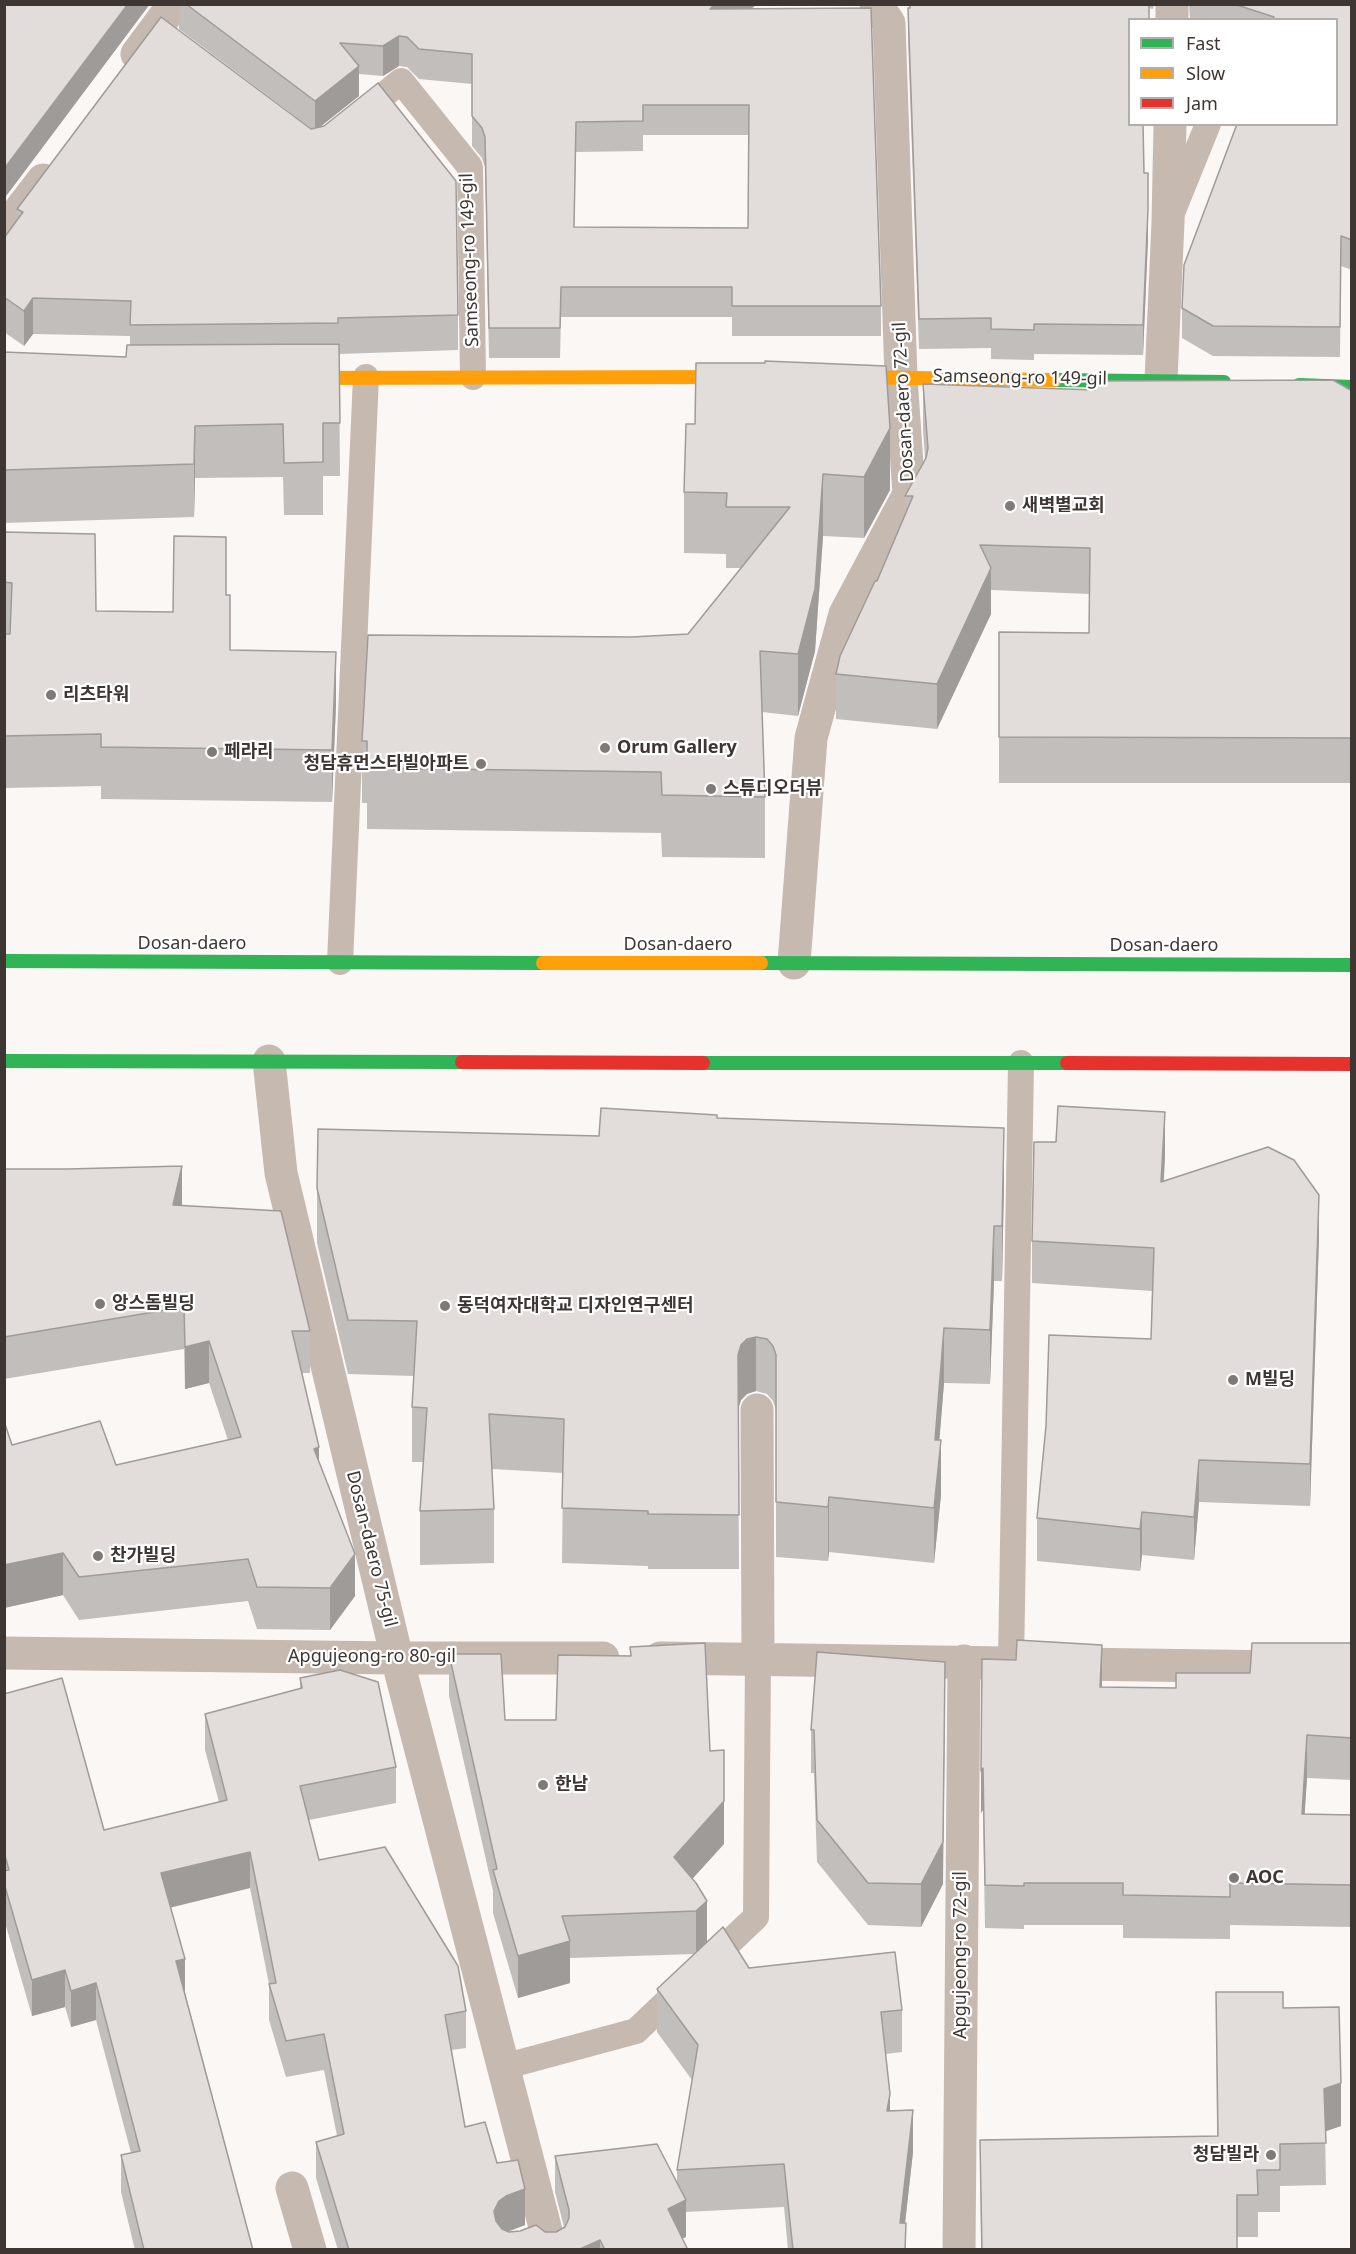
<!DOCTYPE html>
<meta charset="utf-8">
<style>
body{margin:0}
#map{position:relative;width:1356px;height:2254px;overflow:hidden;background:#fbf7f5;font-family:"Noto Sans",sans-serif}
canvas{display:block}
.frame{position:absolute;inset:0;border:6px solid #3d3632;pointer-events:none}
.legend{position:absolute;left:1128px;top:18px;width:210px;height:108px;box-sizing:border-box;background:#fff;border:2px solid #b1afad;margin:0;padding:8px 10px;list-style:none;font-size:18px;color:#3d3632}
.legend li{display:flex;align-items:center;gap:12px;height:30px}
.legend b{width:30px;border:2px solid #b1afad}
</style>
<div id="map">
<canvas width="1356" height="2254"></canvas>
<div class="frame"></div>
<ul class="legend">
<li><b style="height:8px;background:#30b455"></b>Fast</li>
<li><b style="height:8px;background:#ff9f0a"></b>Slow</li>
<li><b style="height:8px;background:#e5322d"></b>Jam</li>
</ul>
</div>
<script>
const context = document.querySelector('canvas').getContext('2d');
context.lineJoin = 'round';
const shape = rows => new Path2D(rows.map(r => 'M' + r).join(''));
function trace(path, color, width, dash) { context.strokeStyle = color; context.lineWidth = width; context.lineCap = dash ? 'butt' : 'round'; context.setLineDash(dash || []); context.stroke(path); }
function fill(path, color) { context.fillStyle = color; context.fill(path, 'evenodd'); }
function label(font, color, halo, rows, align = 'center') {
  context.font = font + ' "Noto Sans","Noto Sans KR",sans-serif'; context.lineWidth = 4.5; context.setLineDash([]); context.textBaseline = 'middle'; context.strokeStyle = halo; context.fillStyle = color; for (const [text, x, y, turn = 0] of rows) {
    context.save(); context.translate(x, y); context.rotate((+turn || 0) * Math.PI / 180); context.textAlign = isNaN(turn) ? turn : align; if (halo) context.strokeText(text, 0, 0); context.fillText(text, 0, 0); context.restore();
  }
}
trace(shape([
 [358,116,401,81,470,167,473,377],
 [1172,213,1208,124],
 [340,962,366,377],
 [1011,1663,1021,1063],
 [503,2067,636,2031,756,1917,758,1658]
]), '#c5b9b0', 26);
trace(shape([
 [1172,20,1172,4],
 [137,54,174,4],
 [4,231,43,180],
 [1161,380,1168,222,1170,124],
 [794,963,811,738,845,614,909,494,901,377,889,23,876,4],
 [269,1061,281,1173,397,1658,551,2250],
 [757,1410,758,1658],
 [4,1653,397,1658,603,1658],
 [660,1658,1352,1668],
 [292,2188,310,2250],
 [959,2250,964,1661]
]), '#c5b9b0', 33);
trace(shape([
 [1055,380,1224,382],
 [1299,385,1352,387],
 [4,961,543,963],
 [761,963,1352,965],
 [4,1061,462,1062],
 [703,1063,1067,1063]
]), '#30b455', 14);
trace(shape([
 [840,377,1055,380],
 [294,378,741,377],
 [543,963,761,963]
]), '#ff9f0a', 14);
trace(shape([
 [462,1062,703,1063],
 [1067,1063,1352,1064]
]), '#e5322d', 14);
fill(shape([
 [179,4,757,4,752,9,881,306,881,336,732,336,732,317,561,317,560,358,489,358,485,167,482,158,472,146,472,84,419,79,407,67,399,66,383,76,359,74,359,96,319,127,458,315,458,350,339,354,340,476,323,476,323,515,284,515,283,477,195,478,194,517,4,523,4,352,126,357,130,345,130,336,33,334,24,346,4,332,4,238,17,221,17,209,312,129,179,29],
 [643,135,749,135,748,228,574,227,576,152,643,151],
 [909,4,1154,4,1153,9,1149,8,1130,20,1144,173,1148,239,1143,355,1034,354,1034,360,991,359,991,348,919,349,908,38,908,8,909,8],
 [1189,4,1352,4,1352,270,1341,266,1340,357,1213,356,1182,338,1182,308,1336,20,1190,20],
 [886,366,890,490,864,538,823,536,815,651,798,716,762,712,765,797,765,858,662,857,661,833,367,829,367,803,362,803,362,741,632,637,688,634,741,568,726,568,726,554,684,553,684,492,695,424],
 [923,384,1095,390,1352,391,1352,783,999,783,999,632,1089,633,1090,594,991,590,991,614,937,729,836,719,836,674,877,581,905,515,905,496,925,458,923,429],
 [4,532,96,611,173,612,226,595,230,650,336,704,332,802,101,799,101,786,4,788],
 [717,1118,1004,1183,1002,1281,994,1281,990,1384,944,1383,939,1440,941,1495,934,1563,829,1552,828,1561,776,1557,776,1410,773,1401,767,1394,756,1391,747,1394,741,1400,738,1409,739,1569,648,1569,648,1566,562,1563,563,1473,492,1469,494,1509,494,1563,420,1565,420,1511,424,1462,412,1462,412,1407,414,1376,348,1374,317,1243,317,1188,599,1136],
 [1056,1142,1165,1155,1164,1181,1319,1238,1310,1506,1199,1502,1194,1560,1142,1555,1140,1571,1037,1561,1037,1518,1151,1339,1152,1291,1032,1283,1032,1241],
 [4,1169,182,1206,310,1331,310,1373,302,1373,319,1463,355,1596,330,1630,257,1629,248,1601,79,1620,63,1595,4,1608,4,1421,12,1445,116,1465,228,1440,209,1383,185,1389,184,1349,4,1379],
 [1352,1643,1352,1780,1307,1778,1304,1814,1352,1815,1352,1927,1230,1925,1230,1939,1123,1938,1123,1925,1024,1925,1024,1929,985,1928,983,1810,981,1813,982,1659,1016,1660,1102,1687,1176,1688,1250,1673],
 [630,1647,710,1751,724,1844,692,1879,707,1942,749,1968,902,2010,902,2052,886,2054,890,2111,913,2152,905,2223,906,2250,788,2250,784,2207,686,2212,686,2237,682,2238,688,2250,338,2250,316,2178,316,2142,337,2136,324,2070,286,2077,269,2020,269,1984,250,1888,170,1907,185,1993,253,2250,135,2250,121,2192,121,2155,131,2153,96,2020,71,2027,65,2007,32,2016,4,1919,4,1694,104,1830,219,1802,205,1750,205,1714,300,1689,300,1678,396,1767,396,1803,309,1820,319,1860,466,2011,466,2048,451,2050,465,2127,497,2163,525,2225,508,2232,556,2232,564,2227,555,2192,555,2156,677,2183,677,2170,692,2080,657,2032,657,1989,695,1954,570,1958,570,1983,518,1998,493,1913,493,1891,449,1696,449,1654,505,1720,556,1720,630,1656],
 [817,1652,943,1884,921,1927,868,1925,817,1862,814,1773,811,1773,811,1730],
 [1216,1992,1283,2008,1341,2126,1325,2131,1326,2185,1280,2186,1280,2212,1258,2212,1258,2237,1237,2237,1237,2250,981,2250,980,2140,1217,2136]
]), '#c2bebb');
fill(shape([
 [128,4,150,4,4,199,4,169],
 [715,4,757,4,710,39,710,9],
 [399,36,399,66,383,76,383,46],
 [359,66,359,96,315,131,315,101],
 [1148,209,1148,239,1143,355,1143,325],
 [33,298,33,334,24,346,24,311],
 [195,426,195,478,194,517,194,464],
 [890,428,890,490,864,538,864,477],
 [823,474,823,536,815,651,798,716,798,654],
 [991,568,991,614,937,729,937,684],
 [336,652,336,704,332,802,332,750],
 [1165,1112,1165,1155,1161,1224,1161,1182],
 [1004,1128,1004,1183,1002,1281,1002,1226],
 [182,1166,182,1208,173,1205],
 [1319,1195,1319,1238,1310,1506,1310,1464],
 [994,1226,994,1281,990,1384,990,1330],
 [944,1328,944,1383,935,1495,935,1440],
 [756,1337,756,1391,747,1394,741,1400,738,1410,738,1355,741,1345,747,1339],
 [209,1341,209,1383,185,1389,185,1347],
 [941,1440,941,1495,934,1563,934,1508],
 [319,1447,319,1490,314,1449],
 [1199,1460,1199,1502,1194,1560,1194,1517],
 [829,1497,829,1552,828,1561,828,1507],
 [1142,1512,1142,1555,1140,1571,1140,1529],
 [63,1553,63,1595,4,1608,4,1565],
 [355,1554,355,1596,330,1630,330,1588],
 [1102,1645,1102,1687,1100,1687],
 [945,1704,943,1884,921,1927,921,1884],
 [1307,1735,1307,1778,1302,1856,1302,1814],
 [983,1768,983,1810,981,1813,981,1771],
 [724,1801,724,1844,674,1899,674,1857],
 [250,1852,250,1888,161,1910,161,1873],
 [707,1901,707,1943,696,1954,696,1911],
 [570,1941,570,1983,518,1998,518,1956],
 [185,1959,185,1995,176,1961],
 [65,1970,65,2007,32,2016,32,1980],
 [96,1983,96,2020,71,2027,71,1991],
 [1341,2083,1341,2126,1324,2132,1324,2089],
 [890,2094,890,2136,887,2111],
 [913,2110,913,2152,902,2250,900,2223],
 [525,2189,525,2225,506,2232,499,2238,494,2211,499,2201,506,2196],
 [686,2200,686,2237,668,2245,668,2209],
 [600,2240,600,2250,578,2250]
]), '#9e9b99');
const building = shape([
 [4,4,128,4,4,169,4,4],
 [186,4,715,4,710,9,871,8,881,306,732,306,732,287,561,287,560,328,489,328,485,137,482,128,472,116,472,54,419,49,407,37,399,36,383,46,340,43,359,66,315,101,186,4],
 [643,105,749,105,748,228,574,227,576,122,643,121,643,105],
 [910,4,1149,4,1149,20,1130,20,1130,124,1143,124,1144,173,1148,173,1148,209,1143,325,1034,324,1034,330,991,329,991,318,919,319,908,8,910,8,910,4],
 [1234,4,1352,4,1352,240,1341,236,1340,327,1213,326,1182,308,1184,265,1237,124,1336,124,1336,20,1273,20,1274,17,1234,4],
 [161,17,311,129,324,126,378,83,456,181,458,315,338,318,338,323,130,325,131,301,33,298,24,311,4,297,4,238,23,212,17,209,161,17],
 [339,344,340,423,323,423,323,462,284,463,283,424,195,426,194,464,4,470,4,352,126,357,127,345,339,344],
 [765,361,886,366,890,428,864,477,823,474,815,589,798,654,760,651,765,797,662,795,661,772,367,768,367,741,362,741,368,635,632,637,688,634,790,507,726,507,727,493,684,492,686,424,695,424,696,363,765,363,765,361],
 [1333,380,1352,391,1352,738,999,737,999,632,1089,633,1090,548,980,545,991,568,937,684,836,674,840,656,875,581,877,581,913,496,905,496,926,458,928,448,923,384,1095,390,1095,381,1333,380],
 [4,532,95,534,96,611,173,612,174,536,226,537,226,595,230,595,230,650,336,652,332,750,101,747,101,734,4,736,4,634,10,634,12,583,4,582,4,532],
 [1058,1106,1165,1112,1161,1182,1268,1147,1294,1160,1319,1195,1310,1464,1199,1460,1194,1517,1142,1512,1140,1529,1037,1518,1046,1426,1049,1335,1151,1339,1154,1248,1032,1241,1034,1142,1056,1142,1058,1106],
 [601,1108,717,1115,717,1118,1004,1128,1002,1226,994,1226,990,1330,944,1328,935,1440,941,1440,934,1508,829,1497,828,1507,776,1502,776,1355,773,1346,767,1339,756,1337,747,1339,741,1345,738,1355,739,1515,648,1514,648,1511,562,1508,564,1419,489,1414,494,1509,420,1511,427,1408,412,1407,417,1321,348,1320,317,1188,318,1129,599,1136,601,1108],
 [182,1166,173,1205,281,1211,310,1331,292,1331,319,1447,314,1449,355,1554,330,1588,257,1587,248,1559,79,1577,63,1553,4,1565,4,1421,12,1445,100,1421,116,1465,241,1437,209,1341,185,1347,184,1307,4,1337,4,1169,68,1169,182,1166],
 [1017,1640,1102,1645,1100,1687,1176,1688,1176,1673,1250,1673,1252,1643,1352,1643,1352,1738,1307,1735,1302,1814,1352,1815,1352,1885,1230,1883,1230,1897,1123,1895,1123,1883,1024,1883,1024,1886,985,1885,983,1768,981,1771,982,1659,1016,1660,1017,1640],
 [705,1643,710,1751,724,1750,724,1801,674,1857,696,1883,707,1901,696,1911,562,1916,570,1941,518,1956,493,1870,497,1869,449,1654,501,1654,505,1720,556,1720,558,1655,631,1656,630,1647,705,1643],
 [817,1652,945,1662,943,1842,921,1884,868,1883,817,1820,814,1730,811,1730,817,1652],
 [340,1670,378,1682,396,1767,300,1786,319,1860,385,1847,458,1966,466,2011,445,2015,465,2127,485,2122,497,2163,518,2160,525,2189,506,2196,499,2201,494,2211,496,2221,502,2229,509,2232,520,2231,536,2225,545,2232,556,2232,565,2227,569,2218,569,2210,555,2156,657,2144,686,2200,668,2209,688,2250,605,2250,600,2240,578,2250,349,2250,316,2142,344,2134,324,2034,286,2041,269,1984,276,1983,250,1852,161,1873,185,1959,176,1961,253,2250,144,2250,121,2155,140,2151,96,1983,71,1991,65,1970,32,1980,4,1883,4,1871,9,1870,4,1852,4,1694,62,1678,104,1830,227,1800,205,1714,302,1688,300,1678,340,1670],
 [723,1927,749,1968,895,1952,902,2010,881,2012,890,2094,887,2111,913,2110,900,2223,906,2223,905,2250,793,2250,784,2164,677,2170,698,2045,657,1989,723,1927],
 [1216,1992,1283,1992,1283,2008,1339,2007,1341,2083,1324,2089,1326,2143,1280,2144,1280,2170,1257,2170,1258,2195,1237,2195,1237,2249,982,2250,980,2140,1218,2136,1216,1992]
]);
fill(building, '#e2ddda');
trace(building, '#9e9b99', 1.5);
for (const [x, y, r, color] of [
 [1010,506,6,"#807a76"],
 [51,695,6,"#807a76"],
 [605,748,6,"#807a76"],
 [212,752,6,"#807a76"],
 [481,764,6,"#807a76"],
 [711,789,6,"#807a76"],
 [100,1304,6,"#807a76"],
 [445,1306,6,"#807a76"],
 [1233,1380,6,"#807a76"],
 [98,1556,6,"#807a76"],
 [543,1785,6,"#807a76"],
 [1234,1878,6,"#807a76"],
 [1271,2155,6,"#807a76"]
]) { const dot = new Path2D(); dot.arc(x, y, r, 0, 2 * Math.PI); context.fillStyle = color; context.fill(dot); trace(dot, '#fff', 2); }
label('18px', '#3d3632', '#fff', [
 ["Samseong-ro 149-gil",470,260,-92],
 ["Samseong-ro 149-gil",1020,378,1],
 ["Dosan-daero 72-gil",904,402,-93],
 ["Dosan-daero",192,944],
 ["Dosan-daero",678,945],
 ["Dosan-daero",1164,946],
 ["Dosan-daero 75-gil",371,1549,76],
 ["Apgujeong-ro 80-gil",372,1657],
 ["Apgujeong-ro 72-gil",961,1955,-90]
]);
label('bold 18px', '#3d3632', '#fff', [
 ["새벽별교회",1022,506],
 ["리츠타워",63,695],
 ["Orum Gallery",617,748],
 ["페라리",224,752],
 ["청담휴먼스타빌아파트",469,764,"right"],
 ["스튜디오더뷰",723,789],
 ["앙스돔빌딩",112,1304],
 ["동덕여자대학교 디자인연구센터",457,1306],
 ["M빌딩",1245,1380],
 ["찬가빌딩",110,1556],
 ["한남",555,1785],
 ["AOC",1246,1878],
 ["청담빌라",1259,2155,"right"]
], 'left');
</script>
